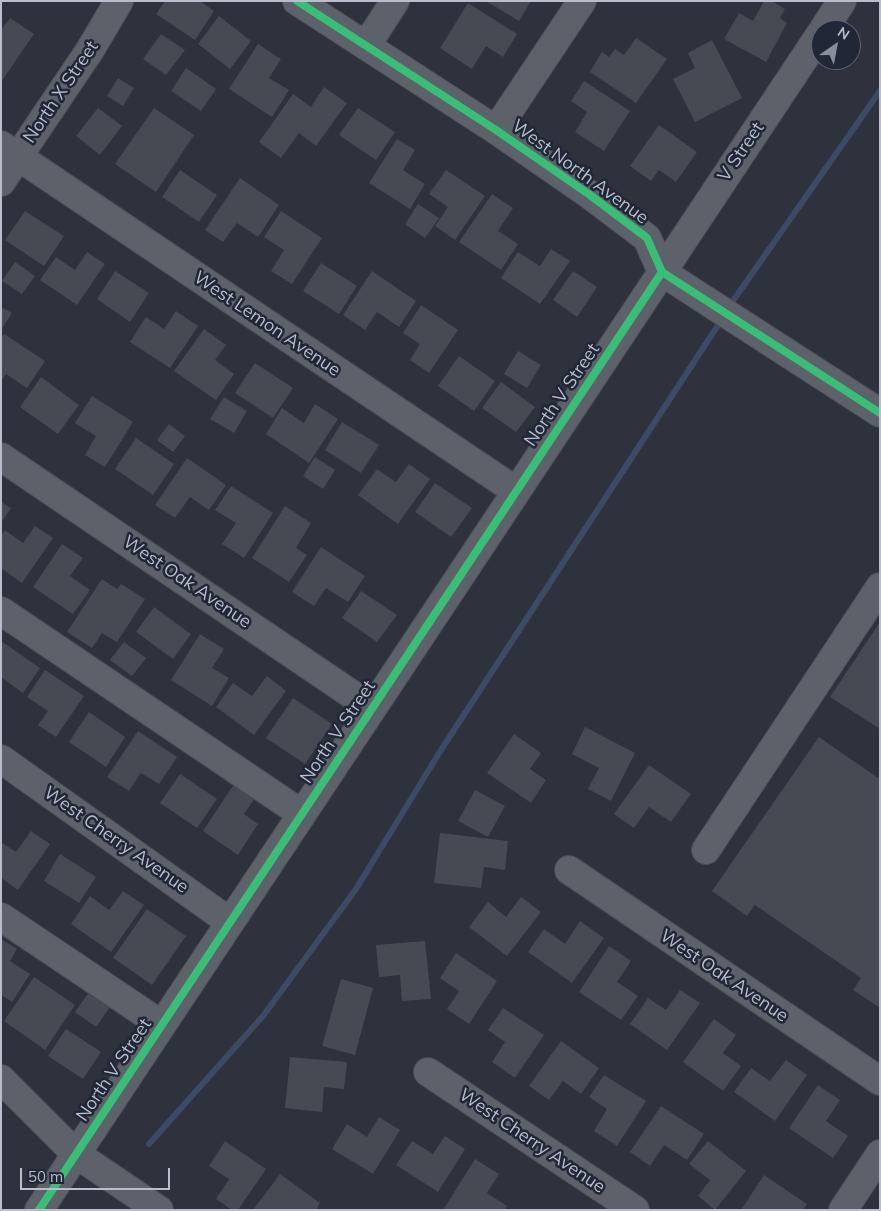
<!DOCTYPE html>
<style>
body{margin:0}
#map{position:relative;width:881px;height:1211px;overflow:hidden;background:#2d323c;font-family:Mulish,sans-serif}
canvas{display:block}
.frame{position:absolute;inset:0;border:2px solid #b8becb;pointer-events:none}
.north{position:absolute;left:811px;top:20px;width:50px;height:50px;box-sizing:border-box;background:#202737;border:1px solid #5d6372;border-radius:50%;rotate:33deg;font-size:14px;font-weight:700;line-height:20px;text-align:center;color:#b8becb}
.north::after{content:'';display:block;margin:auto;width:18px;height:22px;background:#878d99;clip-path:polygon(50% 0,100% 100%,50% 72%,0 100%)}
.scale{position:absolute;left:20px;top:1168px;width:150px;height:22px;box-sizing:border-box;border:2px solid #b8becb;border-top:0;padding-left:6px;font-size:15px;line-height:18px;white-space:nowrap;color:#b8becb;-webkit-text-stroke:4px #202737;paint-order:stroke}
</style>
<div id="map">
<canvas width="881" height="1211"></canvas>
<div class="frame"></div>
<div class="north">N</div>
<div class="scale">50 m</div>
</div>
<script>
const context = document.querySelector('canvas').getContext('2d');
context.lineJoin = 'round';
const shape = rows => new Path2D(rows.map(r => 'M' + r).join(''));
function trace(path, color, width, dash) { context.strokeStyle = color; context.lineWidth = width; context.lineCap = dash ? 'butt' : 'round'; context.setLineDash(dash || []); context.stroke(path); }
function fill(path, color) { context.fillStyle = color; context.fill(path, 'evenodd'); }
function label(font, color, halo, rows, align = 'center') {
  context.font = font + ' Mulish,sans-serif'; context.lineWidth = 5; context.setLineDash([]); context.textBaseline = 'middle'; context.strokeStyle = halo; context.fillStyle = color; for (const [text, x, y, turn = 0] of rows) {
    context.save(); context.translate(x, y); context.rotate((+turn || 0) * Math.PI / 180); context.textAlign = isNaN(turn) ? turn : align; if (halo) context.strokeText(text, 0, 0); context.fillText(text, 0, 0); context.restore();
  }
}
trace(shape([
 [728,308,880,91],
 [149,1144,263,1016,356,889,441,750,722,319]
]), '#3c4a66', 6);
fill(shape([
 [165,1,200,1,214,11,195,40,156,14],
 [486,1,531,1,519,21],
 [764,1,772,1,785,9,780,18,787,23,766,62,724,39,739,13,753,21],
 [468,3,517,34,503,57,486,46,472,69,440,48],
 [219,16,251,41,230,69,198,44],
 [10,18,34,34,1,82,1,30],
 [161,34,185,50,166,75,143,59],
 [636,38,667,59,636,103,590,72,602,52,609,57,615,49,624,55],
 [712,40,742,98,695,122,673,79,695,68,688,53],
 [258,44,281,59,269,78,289,90,272,117,229,89],
 [186,68,216,89,201,111,171,91],
 [118,78,134,88,123,106,107,96],
 [584,81,630,111,604,151,575,132,587,112,571,101],
 [324,87,347,103,316,146,299,133,281,158,259,142,293,94,311,107],
 [98,108,122,126,100,155,76,136],
 [154,108,194,135,156,192,115,164],
 [358,108,395,132,376,160,339,135],
 [659,125,697,152,676,182,659,170,651,181,630,166],
 [397,139,415,150,403,170,425,184,410,209,369,183],
 [180,170,217,195,199,222,162,197],
 [446,170,485,196,455,240,435,226,448,207,429,194],
 [240,178,279,205,258,237,237,223,223,242,205,230],
 [492,194,513,208,498,231,518,244,501,270,459,242],
 [418,204,439,218,425,238,405,224],
 [25,211,64,236,44,266,5,240],
 [281,211,322,238,292,284,271,271,284,250,264,237],
 [551,249,570,261,540,304,501,278,518,252,540,266],
 [87,252,105,264,77,305,40,280,56,257,75,270],
 [15,262,35,276,22,294,2,281],
 [321,263,357,286,339,314,303,291],
 [115,271,149,293,130,322,97,299],
 [372,271,416,301,399,327,377,312,365,330,343,315],
 [573,271,597,287,577,317,553,300],
 [421,305,458,330,429,373,410,360,420,344,403,333],
 [1,307,12,313,1,330],
 [176,311,198,326,170,368,130,342,146,317,164,329],
 [204,329,226,345,215,360,234,374,216,400,174,371],
 [4,334,45,361,27,388,6,374,1,381,1,338],
 [518,351,541,365,527,388,504,374],
 [459,356,495,381,474,411,438,386],
 [255,363,293,388,273,418,235,393],
 [41,377,79,405,58,434,20,407],
 [501,382,535,407,516,432,482,408],
 [92,396,133,422,105,467,85,455,96,436,75,423],
 [224,397,247,411,234,433,210,419],
 [315,404,338,419,309,463,266,434,282,408,304,423],
 [342,422,379,445,361,473,325,450],
 [169,424,185,436,173,452,157,440],
 [136,438,174,464,153,495,115,469],
 [315,457,335,470,323,489,303,476],
 [187,458,226,485,209,510,190,497,175,518,155,505],
 [409,464,430,479,398,524,358,495,377,469,396,482],
 [435,483,472,508,451,537,415,512],
 [231,486,273,513,244,558,222,544,236,523,215,510],
 [1,502,11,508,1,523],
 [285,506,311,523,296,548,307,555,289,582,252,558],
 [35,526,53,538,22,583,1,568,1,536,5,530,23,543],
 [62,544,83,558,70,576,90,590,73,614,33,587],
 [321,547,365,576,348,602,326,588,314,606,292,592],
 [102,579,117,589,121,584,145,599,117,642,102,633,92,648,67,632],
 [361,591,397,615,377,642,342,618],
 [154,607,191,634,173,659,136,632],
 [880,622,880,729,830,697],
 [200,634,224,649,212,668,229,678,212,706,171,680],
 [1,641,40,668,23,693,1,677],
 [124,642,146,658,132,676,110,660],
 [45,670,84,696,56,737,38,725,48,711,27,697],
 [267,676,286,691,254,735,216,707,233,683,252,696],
 [293,698,332,724,305,764,266,738],
 [89,712,125,737,106,767,69,742],
 [585,727,635,753,611,801,588,789,599,768,572,754],
 [138,731,177,757,159,784,141,773,129,791,107,777],
 [514,734,541,753,530,769,546,780,531,803,487,773],
 [819,737,878,778,880,775,880,1008,853,990,861,978,755,905,747,916,712,891],
 [649,765,691,794,671,822,649,807,634,828,614,814],
 [180,774,217,799,197,828,160,803],
 [236,781,257,795,244,814,258,824,238,855,203,831],
 [475,790,505,806,488,837,458,821],
 [31,831,50,844,18,890,1,878,1,842,16,852],
 [440,833,508,841,505,870,484,867,481,888,434,883],
 [60,854,96,877,79,903,44,881],
 [123,891,144,905,111,952,71,924,90,896,109,910],
 [521,897,541,912,507,956,469,927,488,902,506,917],
 [147,909,186,936,152,985,113,958],
 [580,921,604,938,572,983,528,952,544,929,565,944],
 [1,939,17,949,10,961,30,974,12,1002,1,995],
 [425,941,431,999,402,1001,400,975,379,977,376,945],
 [609,946,631,961,617,982,638,996,621,1020,579,992],
 [456,953,497,981,469,1024,447,1009,459,991,440,978],
 [34,977,75,1005,45,1050,4,1021],
 [341,979,373,988,355,1055,322,1046],
 [680,990,700,1003,667,1050,630,1024,648,998,666,1010],
 [89,992,110,1007,96,1027,75,1012],
 [503,1008,544,1035,515,1078,492,1062,505,1042,488,1030],
 [714,1019,736,1035,723,1053,741,1066,723,1091,683,1062],
 [66,1029,101,1052,83,1079,48,1056],
 [561,1041,599,1068,581,1094,563,1081,549,1100,529,1086],
 [290,1057,347,1062,344,1089,324,1087,322,1112,285,1108],
 [786,1060,807,1075,775,1121,734,1092,751,1068,770,1081],
 [604,1075,646,1101,617,1146,594,1131,607,1109,589,1097],
 [818,1085,840,1100,826,1121,848,1136,833,1158,789,1128],
 [661,1106,704,1134,687,1160,664,1145,650,1166,630,1152],
 [379,1117,400,1130,373,1174,332,1149,347,1124,367,1137],
 [445,1136,465,1149,438,1192,396,1165,412,1141,433,1154],
 [225,1141,266,1169,238,1210,232,1210,216,1199,229,1179,209,1166],
 [708,1141,746,1171,715,1210,698,1196,710,1180,689,1164],
 [475,1159,499,1174,487,1193,507,1206,505,1210,443,1210],
 [280,1174,320,1203,316,1210,253,1210],
 [764,1175,807,1204,803,1210,741,1210]
]), '#464a52');
const minor = shape([
 [297,1,496,130,590,195,647,238,662,272,880,413],
 [823,30,842,1],
 [366,46,395,1],
 [496,130,582,1],
 [1,145,516,491],
 [1,182,90,50,119,1],
 [1,457,372,708],
 [1,611,302,814],
 [1,759,230,922],
 [706,850,880,587],
 [569,870,880,1081],
 [1,917,162,1025],
 [428,1072,635,1210],
 [1,1079,76,1154,159,1210],
 [39,1210,821,33],
 [843,1210,880,1154]
]);
trace(minor, '#494d54', 30);
trace(minor, '#5d6169', 28);
trace(shape([
 [297,1,496,130,590,195,647,238,662,272,880,413],
 [39,1210,662,272]
]), '#3abd76', 8);
label('18px', '#b8becb', '#202737', [
 ["North X Street",61,92,-56],
 ["V Street",741,152,-56],
 ["West North Avenue",580,172,36],
 ["West Lemon Avenue",267,324,34],
 ["North V Street",562,395,-56],
 ["West Oak Avenue",187,582,34],
 ["North V Street",338,732,-56],
 ["West Cherry Avenue",116,840,35],
 ["West Oak Avenue",724,976,34],
 ["North V Street",114,1070,-56],
 ["West Cherry Avenue",532,1141,34]
]);
</script>
